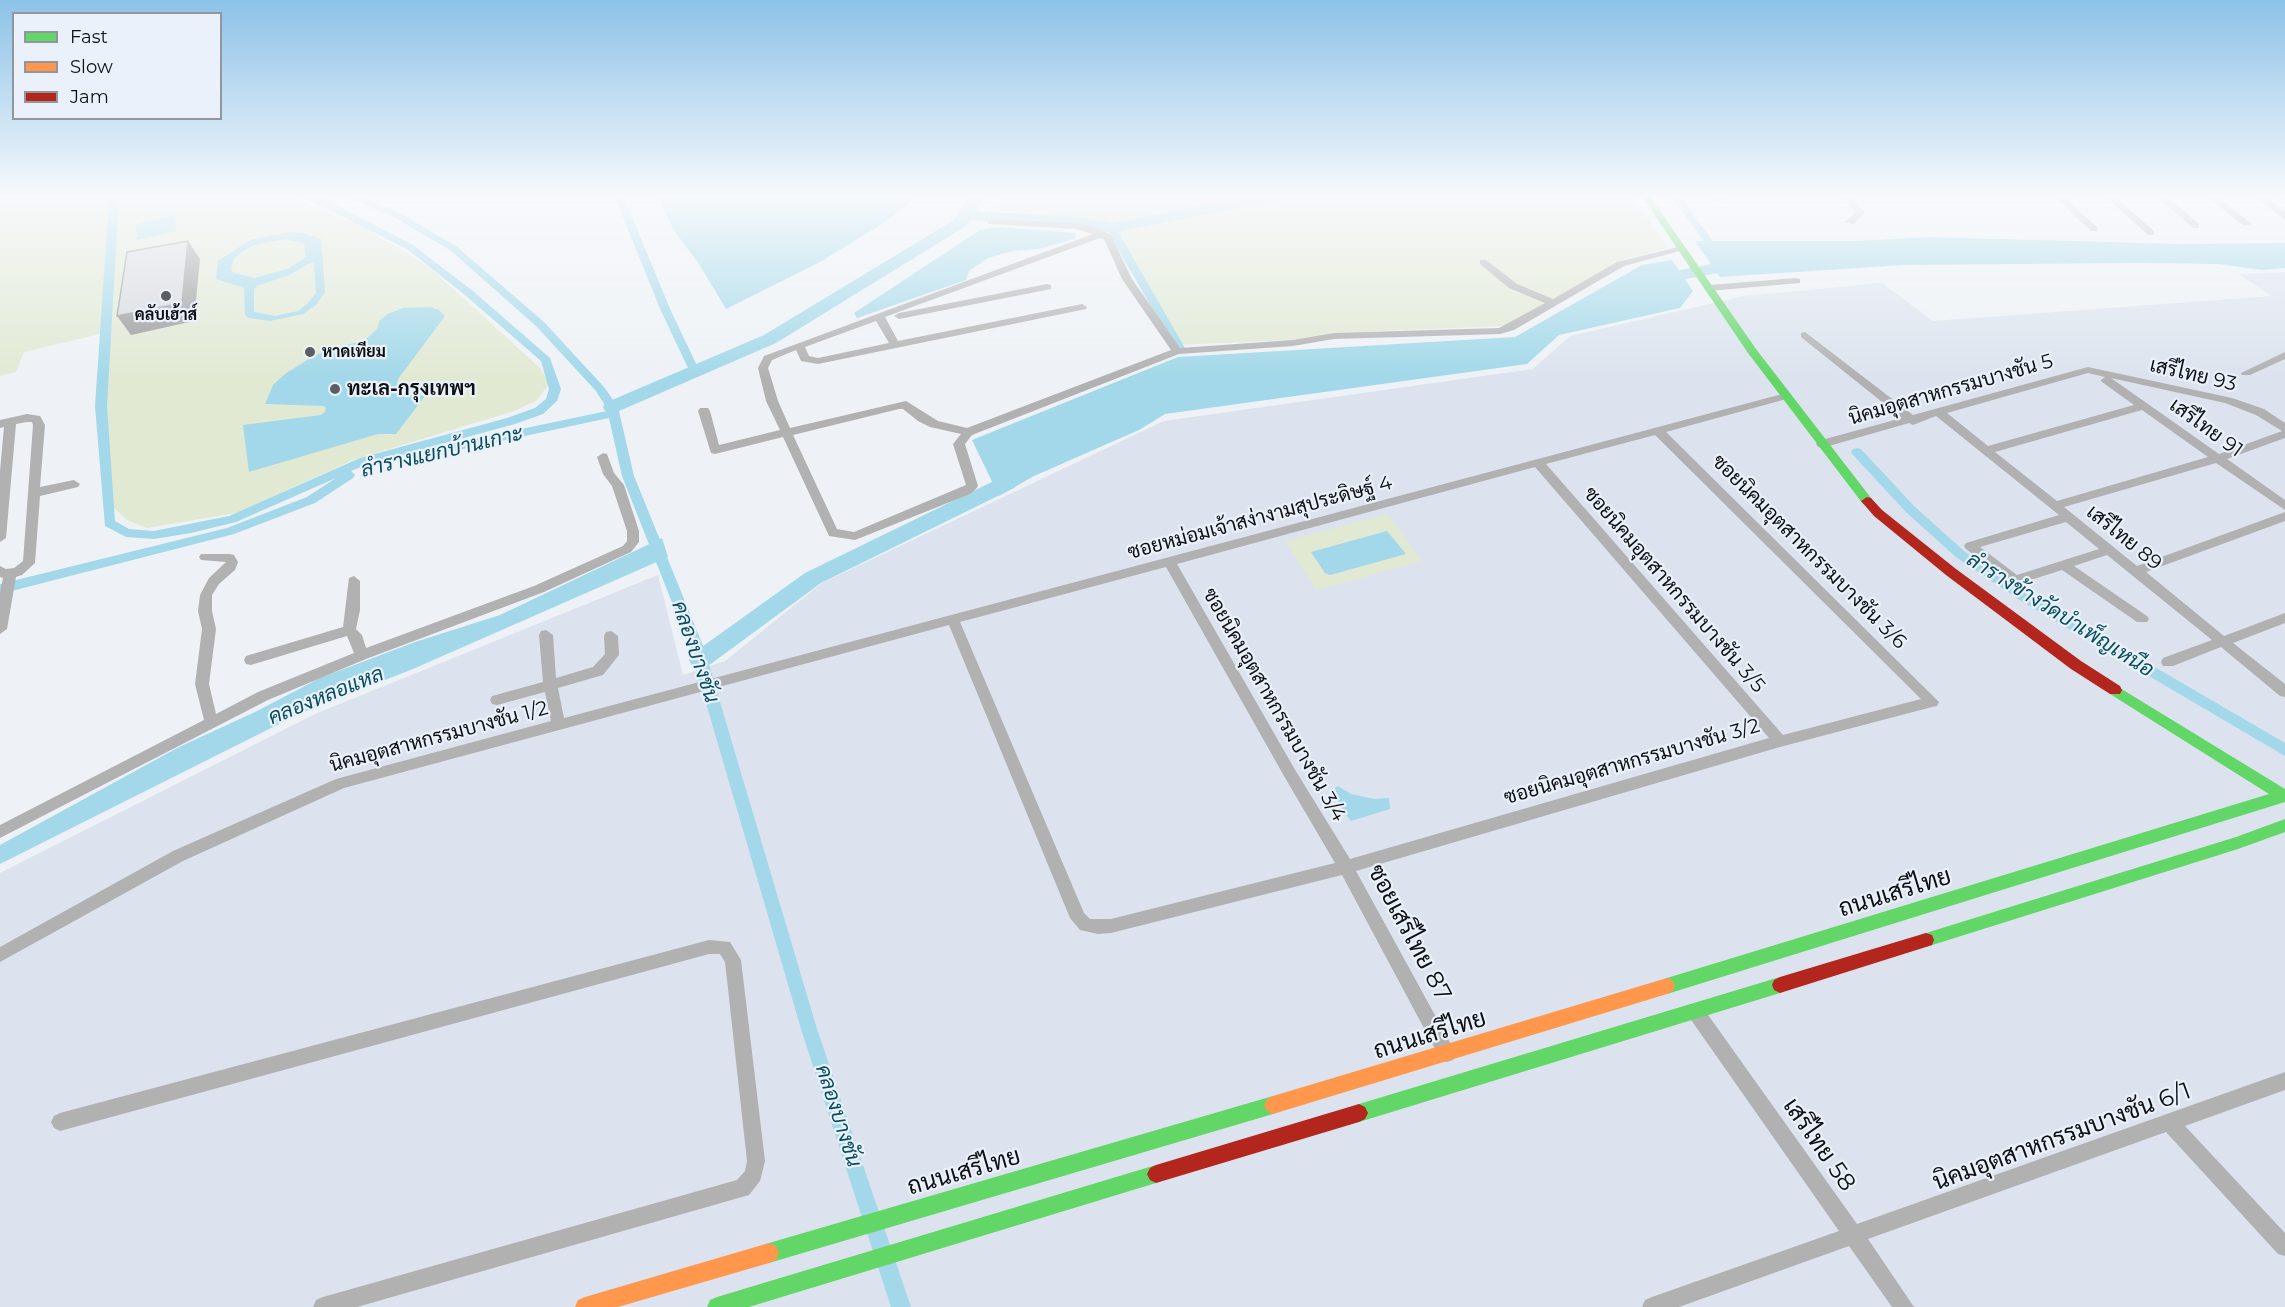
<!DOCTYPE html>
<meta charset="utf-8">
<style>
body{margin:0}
#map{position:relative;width:2285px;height:1307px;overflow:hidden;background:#eef2f6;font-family:Montserrat,sans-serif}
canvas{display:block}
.legend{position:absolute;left:12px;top:12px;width:210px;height:108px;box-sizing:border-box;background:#eaf1fa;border:2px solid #92979e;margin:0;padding:8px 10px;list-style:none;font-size:18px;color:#0e1013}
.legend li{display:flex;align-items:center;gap:12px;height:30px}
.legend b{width:30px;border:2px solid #92979e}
</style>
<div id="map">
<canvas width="2285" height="1307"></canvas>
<ul class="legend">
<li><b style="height:8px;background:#63d668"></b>Fast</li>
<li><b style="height:8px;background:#ff974d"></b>Slow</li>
<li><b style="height:8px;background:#b3261e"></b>Jam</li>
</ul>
</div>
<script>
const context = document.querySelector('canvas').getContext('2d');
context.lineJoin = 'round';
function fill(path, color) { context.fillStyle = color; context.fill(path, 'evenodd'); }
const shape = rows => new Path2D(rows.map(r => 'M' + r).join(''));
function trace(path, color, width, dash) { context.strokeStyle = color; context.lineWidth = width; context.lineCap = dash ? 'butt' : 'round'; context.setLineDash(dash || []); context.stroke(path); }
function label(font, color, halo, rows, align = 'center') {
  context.font = font + ' Montserrat,Sarabun,sans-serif'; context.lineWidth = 4.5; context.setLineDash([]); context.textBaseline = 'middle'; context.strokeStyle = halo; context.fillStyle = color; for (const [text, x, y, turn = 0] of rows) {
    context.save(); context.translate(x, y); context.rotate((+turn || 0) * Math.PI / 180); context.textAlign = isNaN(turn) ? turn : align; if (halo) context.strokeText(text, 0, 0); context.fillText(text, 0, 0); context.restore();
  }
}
fill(shape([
 [2285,272,2285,1307,0,1307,0,873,315,714,658,575,683,675,725,661,822,583,1164,421,1533,369,1570,336,1744,296,1882,283,1933,321,2271,296,2238,274]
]), '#dce3ee');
fill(shape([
 [0,195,286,195,361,226,428,266,540,368,549,384,536,401,514,411,353,460,236,513,147,528,127,520,113,507,100,334,24,352,16,372,0,376],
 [1003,195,1631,195,1669,248,1622,260,1504,326,1334,333,1292,340,1176,345,1128,267,1111,231,1090,220,997,211],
 [1388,514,1422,561,1316,590,1285,541],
 [1387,531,1406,554,1330,575,1325,573,1311,552]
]), '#e1e9d3');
fill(shape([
 [657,195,915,195,906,206,882,224,820,262,726,309,699,264,673,229],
 [175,215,176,231,137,240,136,224],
 [996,227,1077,233,1074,239,1038,249,1012,251,988,258,969,271,966,280,857,318,854,313,980,230],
 [290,232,302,233,321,239,325,292,316,305,303,314,270,321,249,318,245,315,244,288,216,279,218,261,250,240],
 [284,239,304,243,306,257,288,269,254,278,234,273,231,270,234,258,242,252,254,245],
 [310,263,314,263,316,293,307,304,298,311,275,316,254,312,254,289,257,286,289,275],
 [1928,237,2180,244,2285,243,2285,268,2261,270,2219,264,2138,263,1904,265,1720,277,1695,241,1858,241],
 [1672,260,1693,291,1680,308,1559,335,1527,364,1165,414,1139,430,1034,476,999,496,972,440,1178,357,1515,337,1642,265],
 [430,307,439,310,445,316,398,379,397,386,401,391,411,395,425,396,396,434,378,434,249,472,243,425,321,415,325,412,326,408,324,406,265,404,273,385,285,374,315,355,366,339,377,329,380,320,388,314,403,308],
 [1387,531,1406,554,1330,575,1325,573,1311,552],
 [662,538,668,557,413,669,301,713,0,864,0,845,179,747,255,712,320,678,415,642,500,615],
 [1338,786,1351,794,1374,799,1389,798,1390,809,1351,821,1341,808,1336,795,1335,788]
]), '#a2d8e9');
fill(shape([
 [106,195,115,195,118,215,107,406,115,521,129,529,154,531,229,516,360,458,507,418,535,408,546,399,549,389,541,361,465,295,407,249,299,195,311,195,326,200,413,245,473,291,550,358,561,389,557,401,543,414,515,424,368,464,351,471,355,475,353,478,315,503,234,534,0,594,0,584,227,528,307,497,336,478,236,522,191,533,154,539,126,537,105,526,95,406,108,215,106,195],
 [341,195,353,195,398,212,456,246,544,322,604,387,618,407,634,476,704,648,817,1029,911,1307,891,1307,801,1029,690,648,622,476,609,418,426,457,420,453,426,449,607,411,606,407,596,391,536,326,450,250,392,216,341,195],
 [614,195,623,195,671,311,700,372,699,374,695,375,690,372,661,311,614,195],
 [1670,195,1679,195,1722,254,1722,258,1716,258,1670,195],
 [1111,225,1116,228,1185,348,1184,350,1176,350,1175,348,1106,228,1111,225],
 [1857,448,1861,449,1914,506,1965,552,2033,596,2285,743,2285,756,2023,602,1957,558,1906,512,1853,455,1851,452,1853,449,1857,448]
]), '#a2d8e9');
fill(shape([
 [970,195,986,195,976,211,1084,217,1111,223,1256,195,1286,195,1278,200,1111,233,1084,227,970,220,966,226,776,343,619,411,612,413,605,411,603,407,605,403,764,335,954,220,970,195],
 [1744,258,1752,263,1750,267,1675,281,1655,290,1647,285,1664,273,1744,258],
 [1021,465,1028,467,1031,472,1014,488,821,583,708,666,700,669,692,666,689,660,692,654,805,573,1000,478,1014,467,1021,465]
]), '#a2d8e9');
fill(shape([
 [1711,195,1720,195,1724,200,1716,202,1711,195],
 [1842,195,1851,195,1865,213,1853,224,1845,222,1855,213,1842,195],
 [2053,195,2062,195,2097,227,2097,231,2091,231,2053,195],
 [2104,195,2113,195,2154,231,2154,235,2148,235,2104,195],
 [2155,195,2165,195,2199,224,2199,228,2193,228,2155,195],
 [2205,195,2215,195,2252,224,2244,226,2205,195],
 [2253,195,2263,195,2285,212,2285,220,2253,195],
 [992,219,1076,223,1096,228,1111,235,1132,279,1180,348,1293,340,1334,333,1499,328,1545,303,1509,288,1480,264,1480,260,1486,260,1517,284,1553,299,1617,262,1682,246,1687,249,1624,266,1514,330,1500,334,1334,339,1293,346,1179,354,972,435,965,444,978,486,976,489,970,494,855,540,829,536,783,437,715,454,711,453,698,411,700,408,708,408,710,411,719,445,780,430,766,401,758,368,764,356,1093,234,1076,229,989,224,987,222,992,219],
 [1100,238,1104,239,1122,279,1171,350,967,428,938,421,906,401,790,428,778,401,768,368,772,360,796,350,801,361,818,364,1086,309,1087,307,1082,304,898,341,885,317,1100,238],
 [876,321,889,343,818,358,809,356,805,347,876,321],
 [899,409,903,409,918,421,930,427,961,434,953,444,966,485,854,532,837,529,793,435,899,409],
 [1796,278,1800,279,1800,283,1709,291,1704,288,1709,285,1796,278],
 [1047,284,1051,285,1051,289,899,319,894,316,899,313,1047,284],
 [1805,332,1913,415,2088,367,2232,398,2264,409,2285,423,2285,438,2227,459,2285,500,2285,510,2216,463,2064,507,2137,566,2285,512,2285,521,2146,572,2224,636,2285,613,2285,623,2233,643,2285,684,2285,697,2280,696,2221,647,2173,666,2163,666,2161,662,2163,658,2212,640,2107,555,2074,566,2147,616,2149,619,2147,622,2137,622,2062,570,2015,585,1966,549,1964,546,1966,543,2059,515,1936,416,1913,425,1909,423,1822,448,1818,447,1816,444,1818,441,1902,418,1801,337,1801,333,1805,332],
 [2088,373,2105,377,2101,380,2102,382,2134,405,1988,446,1947,413,2088,373],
 [2111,378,2225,403,2256,415,2282,431,2219,454,2111,378],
 [2142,410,2208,457,2057,501,1995,452,2142,410],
 [2066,522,2099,549,2017,575,1980,547,2066,522],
 [2285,352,2285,359,2250,375,2242,375,2241,373,2285,352],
 [1786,393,1792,396,1790,398,1666,432,1939,702,1937,706,1932,707,1780,747,1356,871,1453,1048,1456,1054,1453,1060,1447,1062,1441,1060,1342,875,1111,933,1098,934,1080,930,1070,918,949,625,344,788,183,861,0,962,0,947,173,851,336,779,551,721,545,692,497,705,492,704,490,700,492,696,543,682,539,635,541,631,546,630,553,635,556,678,593,667,605,654,604,636,606,632,611,631,618,636,619,655,603,675,558,688,564,718,1786,393],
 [1655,435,1921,699,1783,735,1546,464,1655,435],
 [1535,467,1769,738,1350,859,1294,768,1177,564,1535,467],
 [1166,567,1284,776,1335,863,1111,919,1090,919,1084,913,960,622,1166,567],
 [27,414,40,416,45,425,40,487,74,480,80,484,78,487,40,496,35,563,22,575,16,577,7,629,0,634,0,593,3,578,0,577,0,566,6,569,14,568,23,561,33,425,32,422,27,422,16,424,6,538,0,542,0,471,4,427,0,428,0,420,27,414],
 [603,453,607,454,614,473,624,485,639,531,639,542,631,552,544,592,366,659,268,700,0,838,0,825,204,720,195,684,202,629,198,611,200,595,209,578,226,562,201,560,199,557,201,554,230,554,234,555,238,562,235,570,219,584,212,595,212,611,216,629,209,684,216,714,258,692,354,653,347,636,251,665,246,664,244,660,246,656,343,627,349,578,354,576,360,581,360,610,356,629,362,635,366,648,534,586,623,546,627,541,627,531,612,486,603,474,597,457,603,453],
 [709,940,730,942,741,960,765,1161,760,1181,749,1195,357,1307,313,1307,316,1300,323,1297,737,1180,745,1171,747,1161,725,962,720,954,709,954,60,1131,54,1128,51,1122,54,1116,60,1113,709,940],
 [1695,1003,1701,1005,1857,1224,2285,1072,2285,1090,2185,1126,2285,1233,2285,1256,2278,1254,2166,1132,1868,1239,1914,1307,1892,1307,1849,1246,1679,1307,1642,1307,1645,1300,1652,1297,1839,1231,1689,1017,1687,1011,1689,1005,1695,1003]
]), '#b1b1b2');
fill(shape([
 [1641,195,1649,195,1756,349,1871,498,1873,501,1871,504,1863,504,1748,353,1641,195],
 [2115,685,2285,789,2285,802,1667,994,1661,991,1659,986,1661,981,1667,978,2269,794,2110,694,2108,690,2110,686,2115,685],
 [2285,819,2285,832,2238,849,1926,947,1920,945,1918,940,1920,935,1926,933,2236,837,2285,819],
 [1780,977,1786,980,1788,985,1786,990,1780,993,1359,1122,1353,1119,1350,1113,1353,1107,1359,1104,1780,977],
 [1273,1096,1279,1099,1282,1105,1279,1111,1273,1114,769,1263,762,1260,759,1253,762,1246,769,1243,1273,1096],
 [1156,1165,1162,1168,1165,1174,1162,1180,1156,1183,749,1307,707,1307,710,1300,717,1297,1156,1165]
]), '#63d668');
fill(shape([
 [1667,978,1673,981,1675,986,1673,991,1667,994,1273,1114,1267,1111,1264,1105,1267,1099,1273,1096,1667,978],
 [769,1243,776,1246,779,1253,776,1260,769,1263,618,1307,575,1307,578,1300,585,1297,769,1243]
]), '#ff974d');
fill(shape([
 [1867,497,1871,498,1882,510,1956,569,2081,661,2120,686,2122,690,2120,694,2110,694,2071,669,1946,575,1874,516,1861,501,1867,497],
 [1926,933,1932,935,1934,940,1932,945,1926,947,1780,993,1774,990,1772,985,1774,980,1780,977,1926,933],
 [1359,1104,1365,1107,1368,1113,1365,1119,1359,1122,1156,1183,1150,1180,1147,1174,1150,1168,1156,1165,1359,1104]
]), '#b3261e');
fill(shape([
 [188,241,200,259,194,321,131,335,117,316]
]), '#96989a');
const building = shape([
 [188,241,182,303,117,316,127,252,188,241]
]);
fill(building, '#d6d9dc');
trace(building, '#96989a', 1.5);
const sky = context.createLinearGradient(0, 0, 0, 378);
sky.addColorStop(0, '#8cc2e8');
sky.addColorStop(0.52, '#f7f9fb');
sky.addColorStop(1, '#f7f9fb00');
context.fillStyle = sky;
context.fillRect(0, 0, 2285, 378);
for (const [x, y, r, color] of [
 [166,296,6,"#5c5f62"],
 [310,352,6,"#5c5f62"],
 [335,389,6,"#5c5f62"]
]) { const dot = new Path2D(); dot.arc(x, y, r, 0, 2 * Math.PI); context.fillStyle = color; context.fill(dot); trace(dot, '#eaf1fa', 2); }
label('bold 16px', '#0e1013', '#eaf1fa', [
 ["คลับเฮ้าส์",166,315],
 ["หาดเทียม",322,352,"left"]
]);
label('20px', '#0e1013', '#eaf1fa', [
 ["เสรีไทย 93",2193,375,13],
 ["นิคมอุตสาหกรรมบางชัน 5",1951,390,-16],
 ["เสรีไทย 91",2206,428,36],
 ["ซอยหม่อมเจ้าสง่างามสุประดิษฐ์ 4",1260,518,-15],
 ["เสรีไทย 89",2124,538,39],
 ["ซอยนิคมอุตสาหกรรมบางชัน 3/6",1809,552,45],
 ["ซอยนิคมอุตสาหกรรมบางชัน 3/5",1674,590,49],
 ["ซอยนิคมอุตสาหกรรมบางชัน 3/4",1274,705,60],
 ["นิคมอุตสาหกรรมบางชัน 1/2",439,737,-15],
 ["ซอยนิคมอุตสาหกรรมบางชัน 3/2",1632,762,-16]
]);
label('bold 20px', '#0e1013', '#eaf1fa', [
 ["ทะเล-กรุงเทพฯ",347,389]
], 'left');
label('italic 21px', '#084d5d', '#eaf1fa', [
 ["ลำรางแยกบ้านเกาะ",442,452,-13],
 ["ลำรางข้างวัดบำเพ็ญเหนือ",2060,615,32],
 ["คลองบางชัน",695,652,71],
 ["คลองหลอแหล",326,696,-22],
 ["คลองบางชัน",838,1116,72]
]);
label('24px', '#0e1013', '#eaf1fa', [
 ["ถนนเสรีไทย",1895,893,-17],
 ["ซอยเสรีไทย 87",1409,933,62],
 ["ถนนเสรีไทย",1430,1035,-17],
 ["นิคมอุตสาหกรรมบางชัน 6/1",2062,1137,-20],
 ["เสรีไทย 58",1819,1145,55],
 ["ถนนเสรีไทย",964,1172,-16]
]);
</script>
